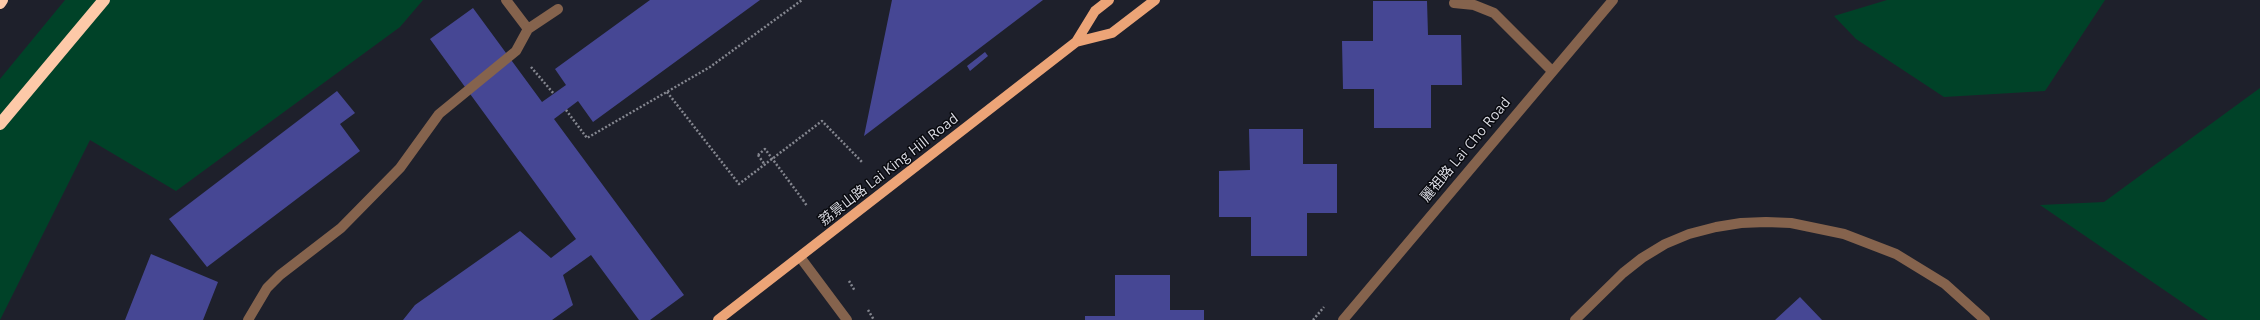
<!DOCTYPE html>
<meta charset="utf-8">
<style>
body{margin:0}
canvas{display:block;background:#1e202b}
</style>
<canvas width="2260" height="320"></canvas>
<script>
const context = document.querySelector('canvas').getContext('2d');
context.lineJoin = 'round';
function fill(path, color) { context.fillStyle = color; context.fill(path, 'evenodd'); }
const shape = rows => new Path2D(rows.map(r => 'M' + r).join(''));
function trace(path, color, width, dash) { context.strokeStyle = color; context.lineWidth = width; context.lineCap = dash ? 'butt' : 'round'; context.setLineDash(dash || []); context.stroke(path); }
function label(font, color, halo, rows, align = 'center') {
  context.font = font + ' "Open Sans","Noto Sans TC",sans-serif'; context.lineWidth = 3; context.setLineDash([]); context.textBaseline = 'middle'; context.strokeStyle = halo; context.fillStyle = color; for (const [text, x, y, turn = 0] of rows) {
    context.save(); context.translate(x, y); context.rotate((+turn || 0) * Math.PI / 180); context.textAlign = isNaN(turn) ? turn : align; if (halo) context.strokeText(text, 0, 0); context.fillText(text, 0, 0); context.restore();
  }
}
fill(shape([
 [65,0,423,0,400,27,176,191,90,140,0,320,0,79],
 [1887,0,2105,0,2045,91,1944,97,1856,39,1834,16],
 [2260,88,2260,320,2208,320,2040,205,2104,202]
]), '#004228');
fill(shape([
 [650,0,760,0,593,122,578,101,554,119,684,295,650,320,639,320,591,255,563,275,573,305,552,320,403,320,415,305,520,231,551,258,576,239,430,39,473,8,542,102,566,85,555,69],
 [892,0,1043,0,864,136],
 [1373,1,1427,1,1428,35,1461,35,1462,85,1431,85,1431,128,1374,128,1374,89,1343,89,1342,41,1373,41],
 [985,52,988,56,970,71,967,66],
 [337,91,355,113,340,124,360,151,207,267,169,219],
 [1249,129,1303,129,1303,164,1337,164,1337,213,1307,213,1307,256,1251,256,1251,217,1219,217,1219,171,1250,170],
 [151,254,218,282,203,320,125,320],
 [1115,275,1170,275,1170,310,1204,310,1204,320,1085,320,1085,316,1115,316],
 [1800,297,1822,320,1775,320]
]), '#464794');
trace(shape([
 [531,67,554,94],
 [667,92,739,184,822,121,863,163],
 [566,110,587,138,710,67,802,0],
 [758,155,765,165],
 [803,200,807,206],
 [849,281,855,291],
 [868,310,874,320],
 [1313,320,1324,307]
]), '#84868f', 2.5, [2, 2]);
trace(shape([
 [506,0,528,29],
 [1454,3,1474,5,1494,13,1551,70],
 [800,257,847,320],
 [248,320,267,288,280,275,341,228,400,168,439,114,516,51,528,29,558,9],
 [1343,320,1613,0],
 [1575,320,1623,273,1642,258,1665,244,1689,234,1716,227,1741,223,1766,222,1791,223,1844,234,1896,254,1945,284,1985,320]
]), '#85634d', 10);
trace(shape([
 [1076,42,1112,33,1155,0],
 [718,320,1076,42,1095,11,1109,0]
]), '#eca477', 10);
trace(shape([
 [0,3,2,0],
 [0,124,104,0]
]), '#fdc9a8', 12);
trace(shape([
 [758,155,765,149,803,200]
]), '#84868f', 2.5, [2, 2]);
label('14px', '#d9dae2', '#090a0f', [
 ["麗祖路 Lai Cho Road",1466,150,-50],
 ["荔景山路 Lai King Hill Road",889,170,-38]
]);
</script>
